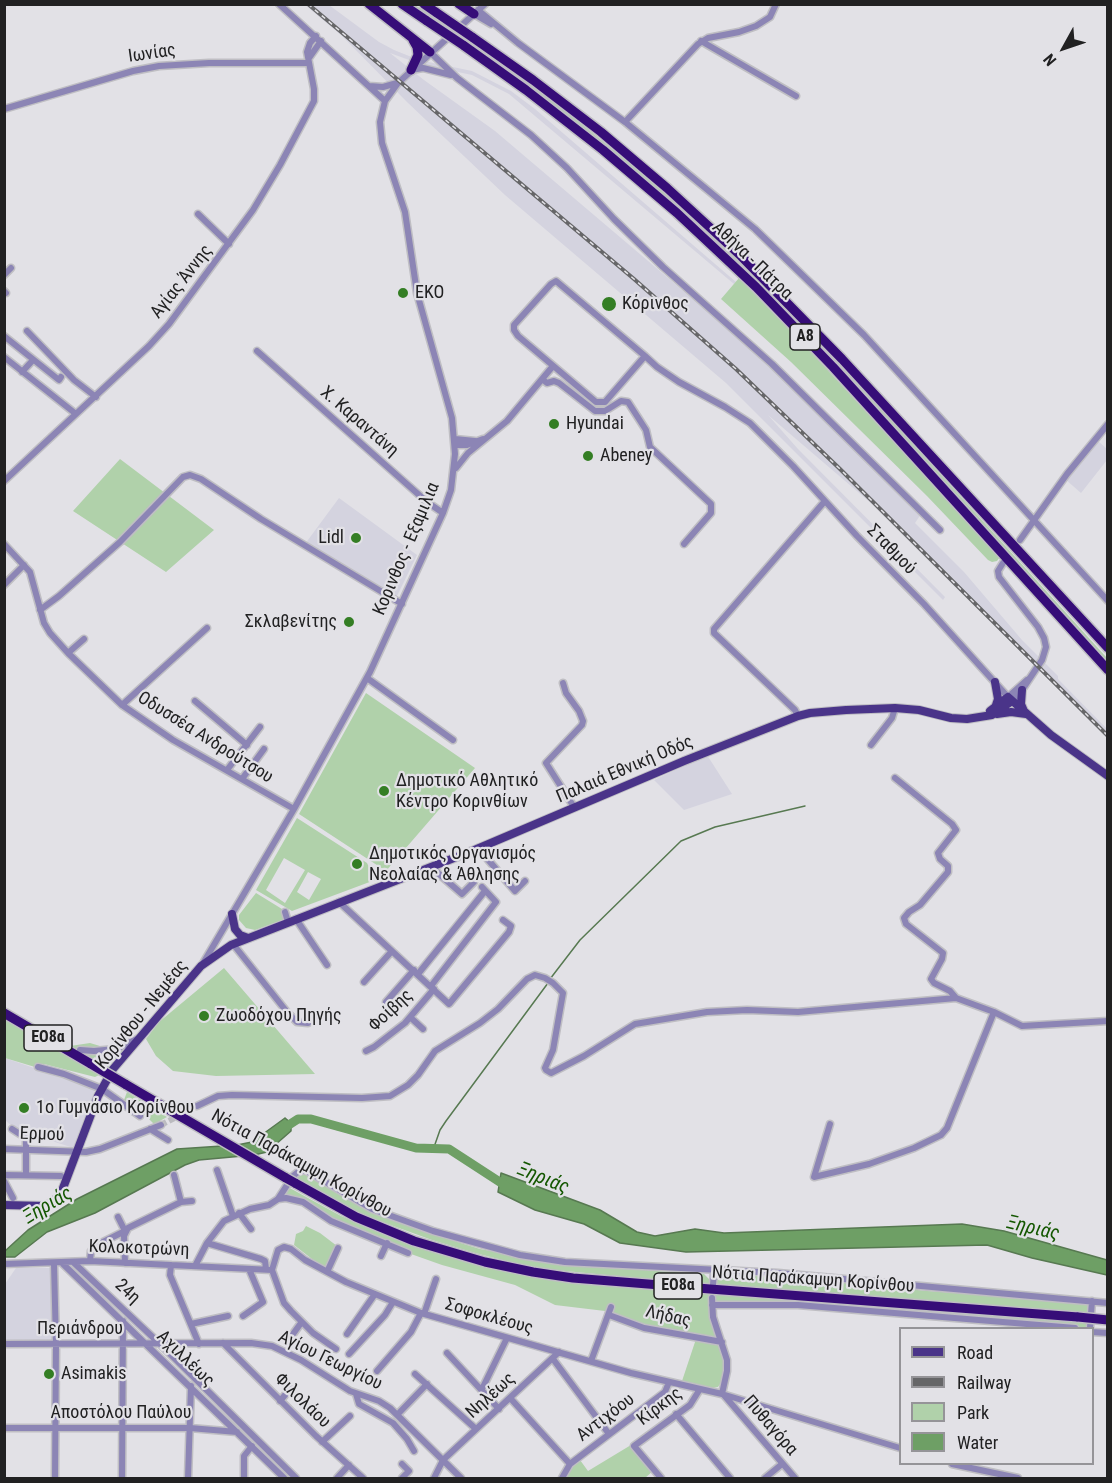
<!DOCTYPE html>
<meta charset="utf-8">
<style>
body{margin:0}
#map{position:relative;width:1112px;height:1483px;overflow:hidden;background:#e2e1e6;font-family:"Roboto Condensed",sans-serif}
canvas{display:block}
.frame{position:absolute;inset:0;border:6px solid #212122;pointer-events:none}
.legend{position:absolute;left:899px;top:1327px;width:195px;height:138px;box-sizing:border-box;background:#e2e1e6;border:2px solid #959498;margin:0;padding:8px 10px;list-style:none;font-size:18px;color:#212122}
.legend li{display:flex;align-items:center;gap:12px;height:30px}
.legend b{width:30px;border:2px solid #959498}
.north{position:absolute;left:1034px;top:18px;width:60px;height:60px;-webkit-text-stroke:4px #e2e1e6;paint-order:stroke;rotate:230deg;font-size:16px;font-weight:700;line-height:24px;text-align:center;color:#212122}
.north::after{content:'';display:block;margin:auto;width:21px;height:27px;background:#212122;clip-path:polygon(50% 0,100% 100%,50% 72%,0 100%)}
</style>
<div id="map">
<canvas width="1112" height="1483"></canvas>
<div class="frame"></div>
<ul class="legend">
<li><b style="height:8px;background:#4a3489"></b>Road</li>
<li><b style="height:8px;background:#666668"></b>Railway</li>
<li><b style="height:16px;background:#b0d1aa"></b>Park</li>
<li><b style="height:16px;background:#6e9f65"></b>Water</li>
</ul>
<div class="north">N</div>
</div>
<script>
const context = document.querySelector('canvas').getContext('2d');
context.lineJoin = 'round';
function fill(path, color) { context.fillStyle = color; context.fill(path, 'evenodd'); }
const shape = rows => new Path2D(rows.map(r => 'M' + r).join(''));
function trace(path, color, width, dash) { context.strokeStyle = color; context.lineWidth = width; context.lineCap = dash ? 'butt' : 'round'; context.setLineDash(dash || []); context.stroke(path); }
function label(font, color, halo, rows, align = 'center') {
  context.font = font + ' "Roboto Condensed",sans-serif'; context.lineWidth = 4.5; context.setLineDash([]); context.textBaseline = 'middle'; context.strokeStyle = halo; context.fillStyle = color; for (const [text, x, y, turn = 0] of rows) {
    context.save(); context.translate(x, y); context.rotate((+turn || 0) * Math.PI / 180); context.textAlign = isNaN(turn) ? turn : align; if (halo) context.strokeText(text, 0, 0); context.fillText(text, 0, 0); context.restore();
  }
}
fill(shape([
 [305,5,329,5,379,42,394,50,419,60,472,71,511,91,535,109,736,282,734,284,509,94,472,75,420,64,390,53,424,80,495,131,760,356,921,514,915,523,964,572,1022,640,1058,676,1058,679,1107,729,1107,738,872,504,768,415,798,449,945,597,943,600,726,383,505,195,407,102,341,35],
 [1098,441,1107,449,1107,460,1081,493,1065,479],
 [339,498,417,555,396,598,305,544],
 [707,755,732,794,684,810,654,780],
 [5,1058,95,1089,74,1148,23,1132,14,1128,5,1120],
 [16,1268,51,1268,52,1340,5,1341,5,1284]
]), '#d4d3df');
fill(shape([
 [411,5,415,5,470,41,540,91,626,160,709,232,821,343,1107,658,1107,661,837,363,716,242,662,193,587,131,519,79],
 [739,278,811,352,1000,557,997,561,992,562,988,560,927,496,791,362,721,299],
 [120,459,214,530,166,572,73,511],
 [366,693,475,768,386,871,299,814],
 [297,818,367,863,375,880,292,911,256,890],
 [284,858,305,870,285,903,266,890],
 [308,872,321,879,309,900,297,892],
 [256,893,282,909,285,919,255,930,246,928,239,920,239,915],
 [224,968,315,1074,216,1076,173,1071,156,1056,146,1039,159,1022],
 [4,1018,57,1048,90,1043,100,1046,116,1047,123,1052,109,1070,95,1077,44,1064,35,1067,5,1058],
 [127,1092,167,1117,154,1124,147,1117,124,1100],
 [303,1174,308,1175,364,1208,435,1235,480,1249,570,1265,704,1274,710,1280,709,1285,555,1270,518,1264,475,1253,432,1240,352,1211,293,1179],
 [288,1187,341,1216,389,1235,433,1251,519,1274,609,1285,1088,1323,1088,1328,798,1302,719,1302,715,1301,714,1298,710,1298,710,1313,719,1340,636,1323,605,1311,555,1305,515,1285,442,1265,411,1254,411,1252,335,1221,284,1193],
 [306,1226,320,1233,337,1246,327,1266,325,1267,312,1259,294,1245,296,1234,303,1231],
 [735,1272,928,1291,1084,1302,1089,1305,1090,1314,715,1284,718,1277,722,1274],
 [696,1339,720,1345,726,1367,723,1380,718,1387,713,1388,682,1381],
 [631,1445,639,1458,653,1471,645,1478,564,1478,572,1465,580,1460,588,1471]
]), '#b0d1aa');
const water = shape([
 [285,1118,291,1123,291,1131,267,1152,254,1155,199,1160,185,1165,95,1213,47,1232,15,1257,5,1257,5,1251,28,1230,77,1199,177,1149,237,1145,252,1142,285,1118],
 [501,1173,600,1210,637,1232,655,1236,695,1229,724,1233,962,1224,1004,1231,1107,1260,1107,1275,1032,1258,987,1245,686,1252,620,1243,584,1224,535,1210,498,1192,501,1173]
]);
fill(water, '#6e9f65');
trace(water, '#577951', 1.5);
trace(shape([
 [550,979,580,940,681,841,715,827,805,806],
 [433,1150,440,1130,446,1121,548,983]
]), '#577951', 1.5);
trace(shape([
 [281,1130,298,1119,311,1119,416,1148,449,1149,509,1188]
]), '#6e9f65', 9);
trace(shape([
 [161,1125,197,1106]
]), '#bbbbbf', 6, [6, 3]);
const minor = shape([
 [279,4,385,101],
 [478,10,518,43,625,122,755,229,864,335,1108,601],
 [474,14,491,24],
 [701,41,796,96],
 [430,52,457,78,531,135,567,168,614,219,663,267,772,364,940,530],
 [309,58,321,41],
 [411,70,423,68,451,75],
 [369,86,383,87,397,83],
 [4,109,133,71,159,66,209,63,309,63],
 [625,122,698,44,708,38,739,32,756,26,770,17,776,4],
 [198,214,229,244],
 [4,275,11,268],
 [4,291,6,293],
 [27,331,74,380,96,397],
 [4,336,59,380,61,377],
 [257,351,427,502,443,513],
 [645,356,605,402,596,402,518,336,514,330,514,325,551,284,556,281,645,356,657,367,679,382,725,407,750,423,793,466,857,536,924,604,1008,697,1027,680],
 [4,357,76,414],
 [22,372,33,360],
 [542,379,547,383,554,381,559,383,595,411,605,411,621,401,628,402,646,430,650,447,711,504,711,513,684,544],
 [455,439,475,441],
 [455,445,467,445,483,439],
 [456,468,468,453,507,421,553,366],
 [4,481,149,346,169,324,253,210,280,165,314,101,314,89,307,52,310,43,316,36],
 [1020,540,1067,474,1108,424],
 [4,544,30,572,44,623,50,633,68,653,122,705,173,740,294,809],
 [1003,563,998,571,999,577,1038,627,1044,638,1046,647,1042,660,1022,690,1012,701],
 [4,585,24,565],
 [40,610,59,596,120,542,183,477,190,475,201,479,261,519,402,604],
 [68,653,84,639],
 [367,678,453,740],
 [563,683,566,693,579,711,583,721,582,725,546,763,574,807],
 [195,701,247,745],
 [122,705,207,628],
 [798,716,795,710,714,633,714,629,825,501],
 [871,745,892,718,895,708],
 [227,770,260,727],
 [895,778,952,824,956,830,938,853,940,859,948,866,948,872,920,905,909,912,904,918,906,924,943,953,942,959,931,979,934,983,950,991,956,998],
 [242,779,264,749],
 [478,848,515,891,525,881],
 [431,867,462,894,474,882],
 [339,902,449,1004,509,932,511,926,503,920],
 [285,912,288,922],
 [296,919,327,965],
 [233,944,287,1012,297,1022,308,1023],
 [202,965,294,809,370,672,443,513,451,490,455,454,452,418,417,293,405,212,382,143,380,122,385,101,398,83,485,4],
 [418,974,485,891],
 [364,982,392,951],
 [431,986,496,902,482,887],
 [386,1002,414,970],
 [410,1017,423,1029],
 [80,1050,94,1051,116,1049,139,1038],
 [366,1051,374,1047,405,1023,434,989],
 [38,1067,64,1074,102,1089,140,1116],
 [197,1106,218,1096,232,1095,362,1098,390,1096,408,1085,418,1075,435,1051,480,1023,498,1009,527,979,535,975,545,978,553,983,563,993,553,1050,545,1068,546,1070,551,1073,584,1056,635,1024,707,1012,747,1010,798,1012,956,998,994,1012,1022,1026,1108,1021],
 [830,1124,814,1177,869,1164,914,1148,941,1135,947,1128,994,1012],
 [12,1129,26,1138,26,1174],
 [150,1129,168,1140],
 [4,1149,86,1152,100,1149,161,1125],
 [217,1170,233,1216],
 [4,1175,61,1176],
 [174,1175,181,1202],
 [4,1181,13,1198],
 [278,1199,293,1176,298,1172,305,1170,372,1209,433,1231,520,1255,565,1262,778,1273,1108,1303],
 [239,1213,251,1229],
 [207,1243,261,1259,265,1261,266,1269],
 [381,1256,387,1243],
 [90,1261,91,1251,95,1246,125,1231,118,1217],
 [73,1262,160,1344,296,1478],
 [125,1263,124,1236,128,1228,181,1202,192,1201],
 [4,1264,90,1261,272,1270],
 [54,1264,56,1344,55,1478],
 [63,1264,284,1478],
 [171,1265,170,1275,199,1344],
 [195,1266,207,1243,224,1221,250,1209,269,1205,278,1199,286,1198,303,1202,331,1221,408,1253],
 [272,1270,278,1250,284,1247,291,1249,305,1260,346,1282,421,1313,631,1373,722,1394,900,1448],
 [272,1270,284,1303,291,1311,313,1333,336,1349],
 [327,1272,338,1248],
 [713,1285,714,1271],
 [712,1298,713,1317,727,1360,727,1371,722,1394],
 [712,1305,798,1305,1075,1328],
 [424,1314,436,1279],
 [609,1315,644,1328,722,1342],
 [243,1316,263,1302,249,1269],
 [191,1324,228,1316],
 [1090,1328,1092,1301],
 [1092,1332,1108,1333],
 [293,1334,301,1323],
 [347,1334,375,1294],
 [223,1343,316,1436,363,1478],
 [4,1344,251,1343,272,1346,301,1360,350,1391,379,1401,390,1408,461,1478],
 [447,1353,499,1409],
 [349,1354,385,1315,393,1302],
 [553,1359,609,1434],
 [591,1361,611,1307],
 [377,1371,411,1332,421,1313],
 [415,1374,476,1429],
 [482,1389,507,1338],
 [356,1394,359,1404,393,1423,407,1439,414,1451],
 [723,1394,795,1478],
 [511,1399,570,1464],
 [280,1401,290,1389],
 [676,1414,730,1478],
 [397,1415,427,1384],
 [4,1428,190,1428,237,1432],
 [322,1442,350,1416],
 [952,1464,1018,1478],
 [122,1478,123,1321],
 [188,1478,191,1386],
 [244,1478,244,1456,252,1446],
 [337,1478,349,1465],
 [402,1478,409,1471,402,1464],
 [434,1478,443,1460,559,1352],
 [562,1478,570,1464,665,1392,669,1382],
 [661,1478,634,1446,690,1405,700,1389],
 [765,1478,782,1464]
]);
const major = shape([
 [995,682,998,699,995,708],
 [1022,690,1021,704,1024,711],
 [990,711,1008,697,1051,735,1108,776],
 [997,714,1011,712,1026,714],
 [232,914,235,929,240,935,248,938],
 [4,1205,46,1206,60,1196,98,1096,113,1069,201,966,231,945,472,851,684,761,798,716,810,713,846,710,895,708,919,710,951,718,967,719,992,715,1012,701]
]);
const highway = shape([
 [369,4,430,52],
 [402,4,427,21],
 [424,4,437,13],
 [459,4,474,14],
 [472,37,533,80,601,132,667,188,741,256,842,359,1108,648],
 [463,45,526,90,603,150,677,213,756,287,833,367,1108,670],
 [411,70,418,55,417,47,413,40],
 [4,1013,91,1064],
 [125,1084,286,1178],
 [295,1183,356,1217,414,1241,485,1262,533,1272,573,1278,710,1289,1078,1317]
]);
trace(minor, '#bfbec3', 9);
trace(major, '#bfbec3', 10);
trace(highway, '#bfbec3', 12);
trace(minor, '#8c85b5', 6);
trace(major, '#4a3489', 8);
trace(highway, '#360d78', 9);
const rail = shape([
 [308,4,634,279,736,369,840,469,1108,736]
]);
trace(rail, '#666668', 4);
trace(rail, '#e2e1e6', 1.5, [4.5]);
const highwayBridge = shape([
 [437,13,472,37],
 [427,21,463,45],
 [91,1064,125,1084],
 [286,1178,295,1183],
 [1078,1317,1108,1320]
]);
trace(highwayBridge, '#bfbec3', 12, []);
trace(highwayBridge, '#360d78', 9);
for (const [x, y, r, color] of [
 [403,293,6,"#347e24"],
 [609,304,8,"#347e24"],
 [554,424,6,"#347e24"],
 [588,456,6,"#347e24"],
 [356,538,6,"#347e24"],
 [349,622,6,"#347e24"],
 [384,791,6,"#347e24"],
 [357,864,6,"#347e24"],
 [204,1016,6,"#347e24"],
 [24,1108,6,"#347e24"],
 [49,1374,6,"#347e24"]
]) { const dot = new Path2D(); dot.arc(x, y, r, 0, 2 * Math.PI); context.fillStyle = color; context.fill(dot); trace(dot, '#e2e1e6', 2); }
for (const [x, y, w] of [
 [805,337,30],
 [48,1038,48],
 [678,1286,48]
]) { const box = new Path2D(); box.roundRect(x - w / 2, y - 13, w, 26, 4.5); context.fillStyle = '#e2e1e6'; context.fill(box); trace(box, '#212122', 1.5); }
label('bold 16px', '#212122', null, [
 ["Α8",805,337],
 ["ΕΟ8α",48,1038],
 ["ΕΟ8α",678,1286]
]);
label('18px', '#212122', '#e2e1e6', [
 ["Ιωνίας",152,54,-8],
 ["Αθήνα - Πάτρα",752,261,44],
 ["Αγίας Άννης",182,282,-52],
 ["Χ. Καραντάνη",359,422,41],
 ["Κορινθος - Εξαμιλια",407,549,-67],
 ["Σταθμού",891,550,46],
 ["Οδυσσέα Ανδρούτσου",205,738,32],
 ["Παλαιά Εθνική Οδός",625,770,-23],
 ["Φοίβης",391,1011,-43],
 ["Κορίνθου - Νεμέας",142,1015,-51],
 ["Ερμού",42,1135,2],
 ["Νότια Παράκαμψη Κορίνθου",301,1164,29],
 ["Κολοκοτρώνη",139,1249,2],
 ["Νότια Παράκαμψη Κορίνθου",813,1280,4],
 ["24η",127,1292,43],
 ["Σοφοκλέους",489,1317,16],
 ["Λήδας",668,1317,13],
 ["Περιάνδρου",80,1329],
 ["Αχιλλέως",185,1359,44],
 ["Αγίου Γεωργίου",330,1361,26],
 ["Νηλέως",491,1396,-42],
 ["Φιλολάου",302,1401,44],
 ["Κίρκης",660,1407,-37],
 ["Αποστόλου Παύλου",121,1413],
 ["Αντιχόου",606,1418,-37],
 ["Πυθαγόρα",770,1426,49]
]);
label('18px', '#212122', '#e2e1e6', [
 ["EKO",415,293],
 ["Κόρινθος",622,304],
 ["Hyundai",566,424],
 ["Abeney",600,456],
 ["Lidl",344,538,"right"],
 ["Σκλαβενίτης",337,622,"right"],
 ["Δημοτικό Αθλητικό",396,781],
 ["Κέντρο Κορινθίων",396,802],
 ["Δημοτικός Οργανισμός",369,854],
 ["Νεολαίας & Άθλησης",369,875],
 ["Ζωοδόχου Πηγής",216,1016],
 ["1ο Γυμνάσιο Κορίνθου",36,1108],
 ["Asimakis",61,1374]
], 'left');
label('italic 20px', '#145701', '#e2e1e6', [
 ["Ξηριάς",543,1179,22],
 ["Ξηριάς",48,1206,-31],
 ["Ξηριάς",1033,1229,13]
]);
</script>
